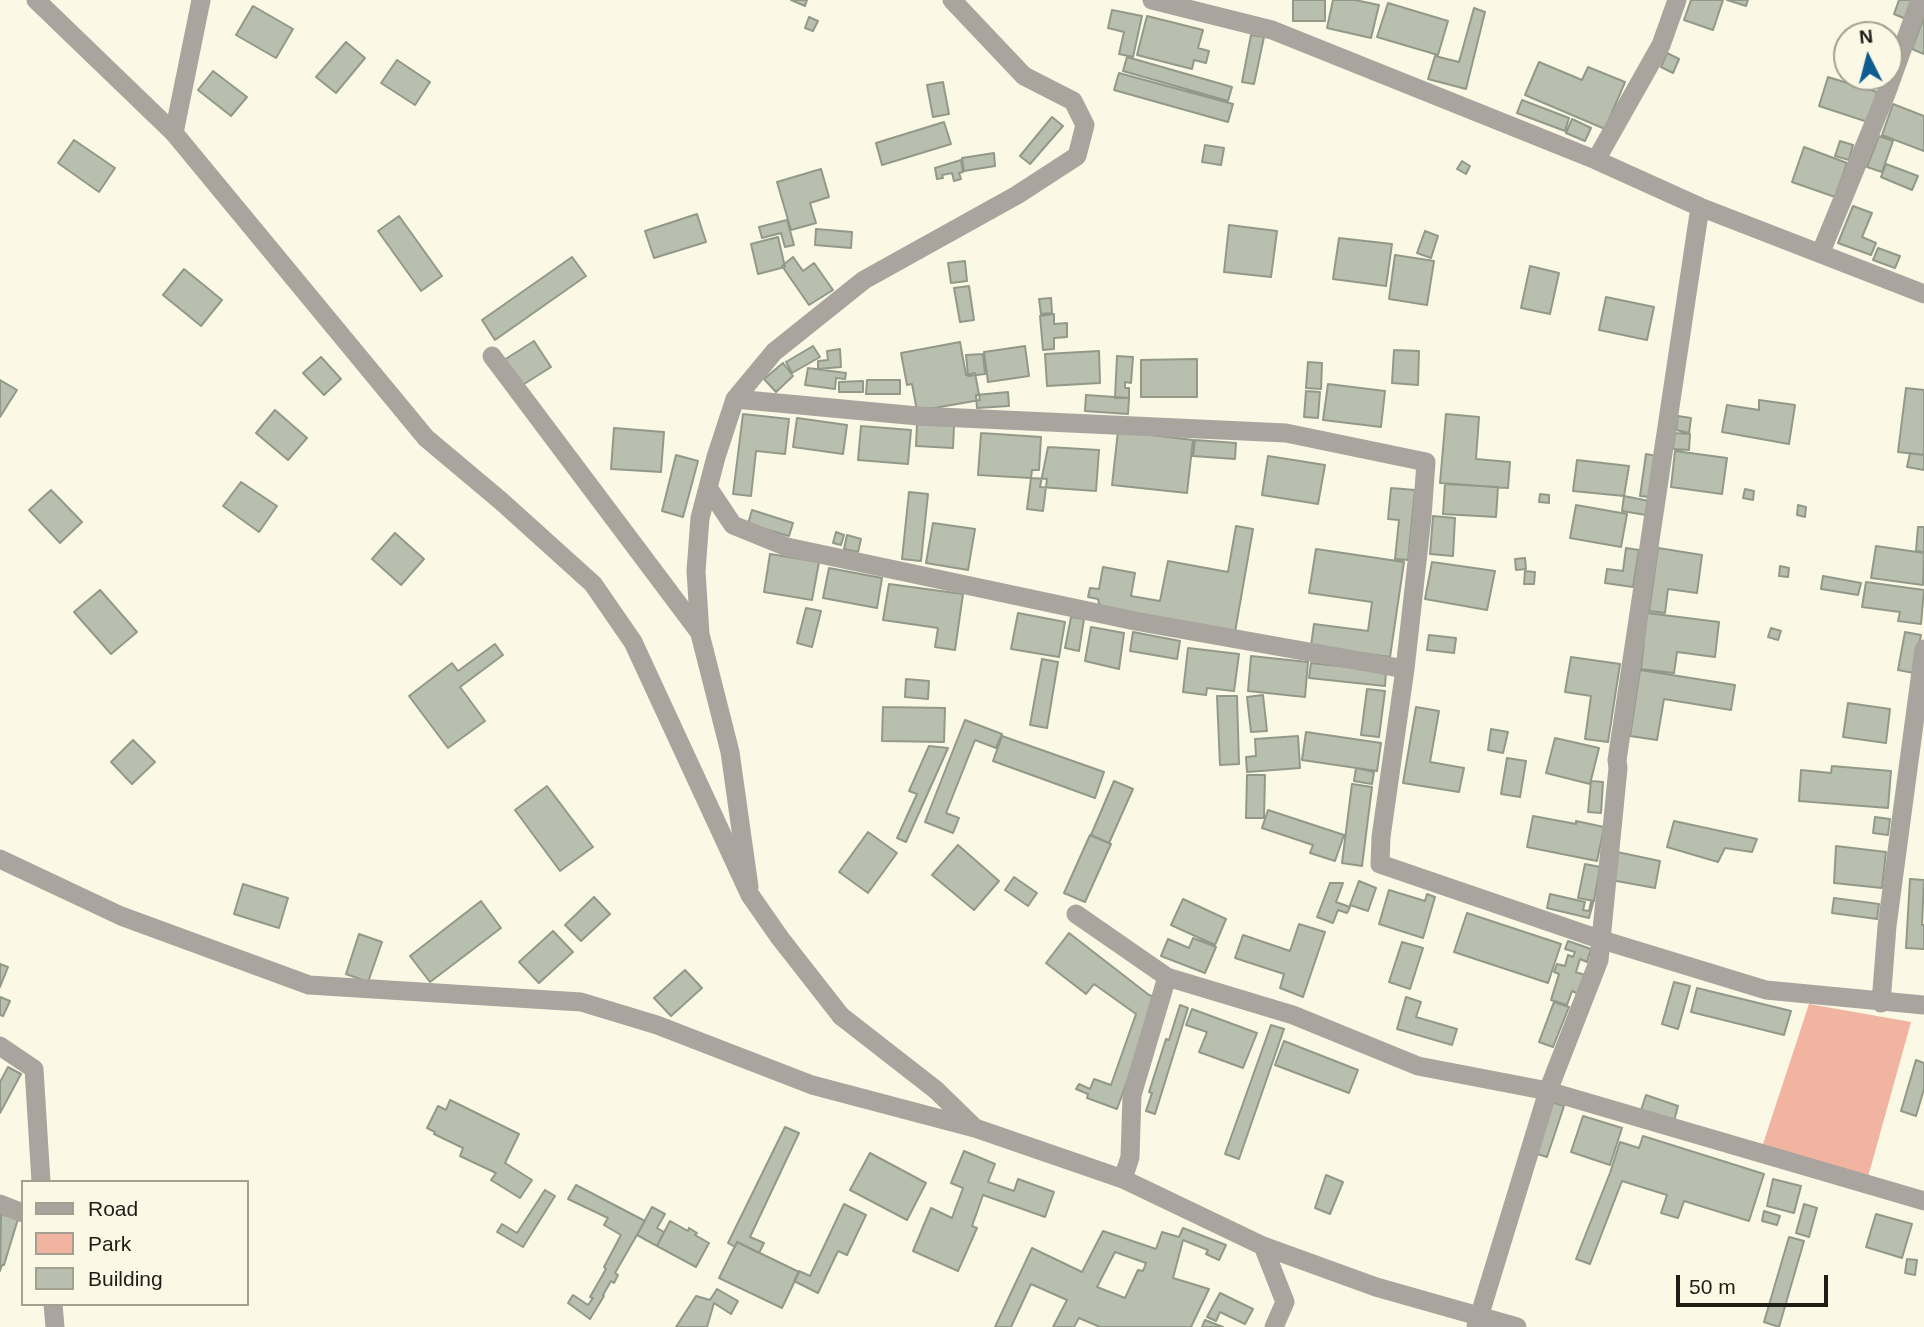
<!DOCTYPE html>
<style>
body{margin:0}
#map{position:relative;width:1924px;height:1327px;overflow:hidden;background:#fbf8e5;font-family:Helvetica,sans-serif}
canvas{display:block}
.legend{position:absolute;left:21px;top:1180px;width:228px;height:126px;box-sizing:border-box;background:#fbf8e5;border:2px solid #a3a092;margin:0;padding:9px 12px;list-style:none;font-size:21px;color:#1e1d16}
.legend li{display:flex;align-items:center;gap:14px;height:35px}
.legend b{width:35px;border:2px solid #a3a092}
.north{position:absolute;left:1833px;top:21px;width:70px;height:70px;box-sizing:border-box;background:#fbf8e5;border:2px solid #a3a092;border-radius:50%;rotate:354deg;font-size:19px;font-weight:700;line-height:28px;text-align:center;color:#1e1d16}
.north::after{content:'';display:block;margin:auto;width:24px;height:32px;background:#0f5d90;clip-path:polygon(50% 0,100% 100%,50% 72%,0 100%)}
.scale{position:absolute;left:1676px;top:1275px;width:152px;height:32px;box-sizing:border-box;border:4px solid #1e1d16;border-top:0;padding-left:9px;font-size:21px;line-height:24px;white-space:nowrap;color:#1e1d16;-webkit-text-stroke:5px #fbf8e5;paint-order:stroke}
</style>
<div id="map">
<canvas width="1924" height="1327"></canvas>
<ul class="legend">
<li><b style="height:9px;background:#aaa49e"></b>Road</li>
<li><b style="height:19px;background:#f0b4a0"></b>Park</li>
<li><b style="height:19px;background:#b8bfaf"></b>Building</li>
</ul>
<div class="north">N</div>
<div class="scale">50 m</div>
</div>
<script>
const context = document.querySelector('canvas').getContext('2d');
context.lineJoin = 'round';
function fill(path, color) { context.fillStyle = color; context.fill(path, 'evenodd'); }
const shape = rows => new Path2D(rows.map(r => 'M' + r).join(''));
function trace(path, color, width, dash) { context.strokeStyle = color; context.lineWidth = width; context.lineCap = dash ? 'butt' : 'round'; context.setLineDash(dash || []); context.stroke(path); }
fill(shape([
 [1809,1004,1911,1022,1868,1177,1762,1147]
]), '#f0b4a0');
const building = shape([
 [791,0,807,0,805,6,791,0],
 [1293,0,1325,0,1325,21,1293,21,1293,0],
 [1333,0,1355,0,1379,5,1371,38,1327,28,1333,0],
 [1691,0,1723,0,1713,30,1684,20,1691,0],
 [1727,0,1748,0,1746,6,1727,0],
 [1899,0,1913,0,1906,19,1894,14,1899,0],
 [1388,3,1448,21,1438,55,1377,37,1388,3],
 [253,6,293,29,276,58,236,35,253,6],
 [1474,8,1485,12,1466,89,1428,79,1435,56,1459,62,1474,8],
 [1112,10,1142,16,1133,57,1119,54,1124,32,1108,28,1112,10],
 [1147,16,1203,30,1198,48,1209,51,1206,63,1194,60,1192,69,1137,55,1147,16],
 [809,17,818,21,813,31,805,28,809,17],
 [1924,17,1924,54,1912,49,1924,17],
 [1251,35,1264,37,1254,84,1242,82,1251,35],
 [346,42,365,58,336,93,316,77,346,42],
 [1667,53,1679,59,1673,73,1661,67,1667,53],
 [1127,57,1232,87,1228,101,1123,71,1127,57],
 [397,60,430,82,415,105,381,83,397,60],
 [1539,62,1582,80,1588,67,1625,82,1605,129,1525,95,1539,62],
 [213,71,247,97,231,116,198,90,213,71],
 [1119,73,1233,104,1228,122,1114,90,1119,73],
 [1828,77,1877,92,1868,122,1819,106,1828,77],
 [943,82,949,114,933,117,927,85,943,82],
 [1522,100,1569,118,1565,131,1517,113,1522,100],
 [1893,104,1924,116,1924,151,1882,135,1893,104],
 [1052,117,1063,126,1030,164,1020,156,1052,117],
 [1572,119,1591,128,1585,141,1566,133,1572,119],
 [944,122,951,144,882,165,876,143,944,122],
 [1879,136,1893,141,1882,172,1867,167,1879,136],
 [74,140,115,168,99,192,58,163,74,140],
 [1840,141,1853,145,1849,160,1835,156,1840,141],
 [1205,145,1224,148,1221,165,1202,162,1205,145],
 [1804,147,1847,163,1835,197,1792,182,1804,147],
 [994,153,995,166,964,171,962,158,994,153],
 [961,160,963,172,959,173,961,179,954,181,952,173,942,175,943,178,937,179,935,168,961,160],
 [1462,161,1470,166,1466,174,1457,169,1462,161],
 [1886,164,1918,176,1912,190,1881,177,1886,164],
 [821,169,829,197,810,203,816,223,791,230,777,182,821,169],
 [1853,206,1872,213,1862,237,1876,243,1871,255,1838,243,1853,206],
 [697,214,706,242,654,258,645,231,697,214],
 [399,216,442,276,421,291,378,231,399,216],
 [787,220,794,245,785,247,781,233,762,238,759,227,787,220],
 [1229,225,1277,231,1271,277,1224,272,1229,225],
 [816,229,852,232,851,248,815,245,816,229],
 [1425,231,1438,236,1431,258,1417,253,1425,231],
 [778,237,785,267,758,274,751,244,778,237],
 [1339,238,1392,244,1386,286,1333,279,1339,238],
 [1878,248,1900,256,1895,268,1873,260,1878,248],
 [1395,255,1434,261,1427,305,1389,299,1395,255],
 [572,257,586,276,495,340,482,320,572,257],
 [793,257,803,271,814,263,833,290,809,305,782,266,793,257],
 [965,261,967,281,951,283,948,263,965,261],
 [1530,266,1559,273,1550,314,1521,308,1530,266],
 [184,269,222,300,201,326,163,295,184,269],
 [969,286,974,320,960,322,954,288,969,286],
 [1606,297,1654,307,1647,340,1599,330,1606,297],
 [1051,298,1052,313,1041,314,1039,299,1051,298],
 [1054,314,1054,324,1067,323,1067,337,1054,338,1054,349,1043,350,1040,316,1054,314],
 [534,341,551,367,521,386,504,360,534,341],
 [960,342,966,375,975,373,980,400,917,411,912,384,907,385,901,353,960,342],
 [813,346,820,357,792,373,786,362,813,346],
 [1025,346,1029,376,988,382,984,352,1025,346],
 [840,349,841,367,818,369,818,361,828,360,827,351,840,349],
 [1394,350,1419,351,1418,385,1392,383,1394,350],
 [1099,351,1100,383,1047,386,1045,354,1099,351],
 [983,354,985,374,968,376,966,355,983,354],
 [1117,356,1133,357,1131,383,1125,382,1125,388,1129,388,1129,398,1115,398,1117,356],
 [321,357,341,379,324,395,303,373,321,357],
 [1197,359,1197,397,1141,397,1141,360,1197,359],
 [1308,362,1322,363,1321,389,1306,388,1308,362],
 [783,363,793,376,776,392,764,379,783,363],
 [808,368,846,373,845,379,836,378,835,389,805,385,808,368],
 [0,380,17,390,0,417,0,380],
 [867,380,900,380,900,394,866,394,867,380],
 [863,381,863,392,839,392,839,382,863,381],
 [1328,384,1385,391,1381,427,1323,420,1328,384],
 [1906,388,1924,390,1924,455,1898,452,1906,388],
 [1306,391,1320,392,1318,418,1304,417,1306,391],
 [1008,392,1009,406,977,408,976,395,1008,392],
 [1086,395,1129,398,1128,414,1085,411,1086,395],
 [1759,400,1795,405,1789,444,1722,432,1727,405,1759,410,1759,400],
 [275,410,307,438,288,460,256,433,275,410],
 [743,414,789,419,785,454,756,451,751,496,733,494,743,414],
 [1446,414,1479,417,1476,459,1510,462,1508,488,1440,483,1446,414],
 [1678,416,1691,418,1689,433,1676,430,1678,416],
 [797,418,847,425,843,454,793,447,797,418],
 [917,424,954,426,953,448,916,446,917,424],
 [861,426,911,430,908,464,858,460,861,426],
 [614,428,664,432,661,472,611,469,614,428],
 [1118,431,1193,440,1187,493,1112,485,1118,431],
 [981,433,1041,437,1039,470,1032,470,1031,478,978,475,981,433],
 [1675,433,1690,434,1689,450,1673,449,1675,433],
 [1195,440,1236,443,1235,459,1193,456,1195,440],
 [1048,447,1099,450,1096,491,1040,487,1048,447],
 [1675,451,1727,458,1722,494,1671,487,1675,451],
 [1910,453,1924,455,1924,470,1907,467,1910,453],
 [1646,454,1656,456,1650,497,1640,496,1646,454],
 [676,455,698,461,683,517,662,511,676,455],
 [1268,456,1325,465,1318,504,1262,495,1268,456],
 [1577,460,1629,466,1624,496,1573,491,1577,460],
 [1031,478,1047,479,1043,511,1027,509,1031,478],
 [241,482,277,506,259,532,223,506,241,482],
 [1445,484,1498,487,1496,517,1443,514,1445,484],
 [1391,488,1415,490,1408,560,1395,559,1399,520,1388,519,1391,488],
 [1745,489,1754,491,1753,500,1743,498,1745,489],
 [51,490,82,522,60,543,29,510,51,490],
 [909,492,928,494,921,561,902,559,909,492],
 [1540,494,1549,495,1549,503,1539,502,1540,494],
 [1624,496,1649,501,1646,515,1622,511,1624,496],
 [1576,505,1627,514,1621,547,1570,538,1576,505],
 [1798,505,1806,507,1805,517,1797,515,1798,505],
 [752,510,793,523,789,536,748,524,752,510],
 [1433,516,1455,518,1453,556,1430,554,1433,516],
 [933,523,975,529,968,570,926,563,933,523],
 [1236,526,1253,529,1235,632,1100,608,1098,599,1088,597,1090,588,1099,589,1103,567,1135,573,1131,596,1160,601,1168,561,1228,572,1236,526],
 [1918,527,1924,527,1924,552,1916,551,1918,527],
 [836,532,844,535,841,545,833,543,836,532],
 [395,533,424,559,401,585,372,559,395,533],
 [847,535,861,539,858,552,844,549,847,535],
 [1876,546,1924,553,1923,585,1871,578,1876,546],
 [1626,548,1639,550,1633,587,1605,583,1607,569,1623,571,1626,548],
 [1658,548,1702,555,1697,593,1668,589,1665,613,1649,611,1658,548],
 [1316,549,1404,562,1390,657,1311,646,1314,624,1368,631,1372,602,1309,593,1316,549],
 [770,554,819,562,812,600,764,592,770,554],
 [1525,558,1526,569,1516,570,1515,559,1525,558],
 [1432,562,1495,571,1487,610,1425,599,1432,562],
 [1780,566,1789,568,1788,577,1779,576,1780,566],
 [829,568,882,578,877,608,823,598,829,568],
 [1525,571,1535,572,1534,584,1524,584,1525,571],
 [1823,576,1861,583,1858,595,1821,589,1823,576],
 [1866,582,1924,590,1921,624,1898,621,1900,612,1862,607,1866,582],
 [889,584,963,594,955,650,935,647,938,628,883,620,889,584],
 [100,590,137,632,111,654,74,612,100,590],
 [806,608,821,611,812,647,797,643,806,608],
 [1018,613,1065,622,1059,657,1011,649,1018,613],
 [1647,613,1719,622,1715,657,1677,652,1674,673,1641,669,1647,613],
 [1071,617,1084,619,1079,651,1065,648,1071,617],
 [1091,627,1124,633,1119,669,1085,661,1091,627],
 [1771,628,1781,631,1778,640,1768,637,1771,628],
 [1133,632,1180,641,1177,659,1130,651,1133,632],
 [1905,632,1921,635,1914,673,1898,670,1905,632],
 [1429,635,1456,638,1454,653,1427,650,1429,635],
 [495,644,503,655,460,687,485,721,448,748,409,696,452,663,458,671,495,644],
 [1188,648,1239,654,1234,691,1207,688,1206,695,1183,692,1188,648],
 [1251,656,1308,662,1305,697,1248,691,1251,656],
 [1571,657,1620,664,1608,742,1585,739,1591,696,1565,692,1571,657],
 [1042,659,1058,662,1047,728,1030,725,1042,659],
 [1311,663,1386,671,1385,686,1309,678,1311,663],
 [1640,670,1735,685,1731,710,1664,699,1657,740,1630,736,1640,670],
 [906,679,929,681,928,699,905,697,906,679],
 [1367,689,1385,691,1379,737,1361,735,1367,689],
 [1263,695,1267,731,1251,732,1247,697,1263,695],
 [1217,696,1237,696,1239,764,1220,765,1217,696],
 [1848,703,1890,709,1886,743,1843,737,1848,703],
 [883,707,945,708,944,742,882,741,883,707],
 [1416,707,1439,711,1430,762,1464,768,1459,792,1403,783,1416,707],
 [965,720,1002,734,996,748,975,740,946,813,959,818,953,833,925,822,965,720],
 [1491,729,1508,732,1503,753,1488,750,1491,729],
 [1306,732,1381,743,1377,771,1302,760,1306,732],
 [1002,736,1104,772,1095,798,993,761,1002,736],
 [1298,736,1300,768,1247,772,1246,757,1256,756,1255,739,1298,736],
 [1555,738,1599,748,1590,784,1546,773,1555,738],
 [133,740,155,762,132,784,111,762,133,740],
 [929,746,948,748,906,842,897,838,917,794,909,791,929,746],
 [1507,758,1526,761,1520,797,1501,794,1507,758],
 [1832,766,1891,771,1888,808,1799,801,1801,770,1831,773,1832,766],
 [1356,768,1374,772,1372,784,1354,781,1356,768],
 [1247,775,1265,775,1264,818,1246,818,1247,775],
 [1114,781,1133,789,1109,843,1091,835,1114,781],
 [1591,781,1603,782,1601,813,1588,812,1591,781],
 [1352,784,1372,787,1362,866,1342,863,1352,784],
 [547,786,593,847,560,871,515,810,547,786],
 [1268,810,1344,835,1335,861,1310,853,1313,845,1262,828,1268,810],
 [1533,816,1576,824,1576,821,1604,827,1597,861,1527,847,1533,816],
 [1875,817,1890,819,1888,835,1873,833,1875,817],
 [1674,821,1757,839,1752,852,1725,848,1718,862,1667,847,1674,821],
 [868,832,897,853,868,893,839,872,868,832],
 [1090,835,1111,844,1085,902,1064,893,1090,835],
 [958,845,999,881,974,910,932,875,958,845],
 [1836,846,1886,852,1882,888,1834,883,1836,846],
 [1617,852,1660,861,1655,888,1611,880,1617,852],
 [1585,864,1600,867,1594,901,1578,898,1585,864],
 [1014,877,1037,893,1028,906,1005,890,1014,877],
 [1910,879,1924,880,1922,925,1924,925,1924,949,1906,948,1910,879],
 [1359,881,1376,888,1368,911,1350,905,1359,881],
 [1330,883,1343,883,1336,902,1350,907,1347,913,1338,910,1333,923,1317,917,1330,883],
 [243,884,288,898,279,928,234,914,243,884],
 [1389,890,1425,901,1427,894,1435,897,1423,938,1379,924,1389,890],
 [1550,894,1585,902,1583,910,1589,911,1591,902,1593,903,1589,918,1547,908,1550,894],
 [594,897,610,914,581,941,565,925,594,897],
 [1834,898,1879,904,1877,919,1832,913,1834,898],
 [1183,899,1226,919,1215,945,1171,925,1183,899],
 [481,901,501,928,430,982,410,956,481,901],
 [1467,913,1561,944,1548,983,1454,952,1467,913],
 [1299,924,1325,932,1303,997,1280,988,1284,974,1235,958,1243,935,1290,951,1299,924],
 [553,931,573,952,539,983,519,962,553,931],
 [1069,933,1149,995,1157,998,1117,1109,1087,1098,1088,1094,1076,1089,1079,1084,1090,1089,1094,1079,1111,1085,1136,1014,1094,984,1086,994,1046,963,1069,933],
 [359,934,382,942,368,982,346,974,359,934],
 [1193,938,1216,947,1205,973,1161,956,1168,939,1189,948,1193,938],
 [1568,941,1591,949,1587,962,1580,959,1576,972,1585,975,1579,994,1572,991,1567,1005,1551,1000,1559,974,1554,972,1557,964,1565,966,1568,955,1573,957,1575,952,1565,949,1568,941],
 [1402,942,1423,948,1410,989,1389,982,1402,942],
 [0,964,8,967,0,987,0,964],
 [685,970,702,988,671,1016,654,998,685,970],
 [1674,982,1690,986,1678,1029,1662,1024,1674,982],
 [1697,988,1791,1011,1784,1035,1691,1012,1697,988],
 [0,997,10,1001,3,1016,0,1015,0,997],
 [1406,997,1421,1002,1416,1017,1457,1029,1452,1045,1397,1029,1406,997],
 [1554,1002,1569,1007,1553,1047,1539,1042,1554,1002],
 [1180,1005,1188,1008,1155,1114,1146,1111,1152,1093,1149,1092,1166,1039,1169,1040,1180,1005],
 [1192,1009,1257,1033,1243,1068,1199,1052,1207,1032,1186,1025,1192,1009],
 [1271,1025,1284,1029,1239,1159,1225,1154,1271,1025],
 [1284,1041,1358,1070,1349,1093,1275,1065,1284,1041],
 [1916,1060,1924,1063,1924,1089,1916,1116,1901,1111,1916,1060],
 [8,1067,21,1074,0,1113,0,1082,8,1067],
 [1646,1095,1678,1106,1674,1121,1641,1110,1646,1095],
 [450,1100,519,1134,505,1163,532,1180,520,1198,491,1180,496,1173,460,1156,463,1148,434,1134,435,1132,427,1128,438,1106,446,1110,450,1100],
 [1548,1101,1564,1106,1547,1157,1531,1152,1548,1101],
 [1583,1116,1622,1128,1610,1165,1571,1152,1583,1116],
 [785,1127,799,1133,750,1237,764,1243,759,1253,737,1242,735,1247,728,1243,785,1127],
 [1643,1136,1764,1174,1749,1221,1684,1201,1678,1218,1661,1213,1667,1195,1622,1181,1590,1264,1576,1259,1610,1173,1620,1142,1639,1148,1643,1136],
 [964,1151,995,1164,988,1182,1014,1191,1018,1179,1054,1192,1045,1217,983,1195,972,1226,977,1228,958,1271,913,1251,931,1208,952,1218,963,1188,951,1183,964,1151],
 [870,1153,926,1183,907,1220,850,1190,870,1153],
 [1326,1175,1343,1182,1330,1214,1315,1208,1326,1175],
 [1773,1179,1801,1186,1794,1213,1767,1206,1773,1179],
 [576,1185,645,1221,615,1273,618,1275,614,1283,611,1281,603,1295,604,1296,590,1319,568,1303,573,1295,588,1305,593,1298,590,1297,606,1269,604,1267,621,1235,604,1225,608,1218,568,1199,576,1185],
 [545,1190,555,1196,523,1247,497,1232,502,1224,517,1233,545,1190],
 [844,1204,866,1215,847,1255,838,1251,818,1293,794,1281,799,1271,810,1276,844,1204],
 [1804,1204,1817,1208,1809,1237,1796,1233,1804,1204],
 [652,1207,665,1214,657,1228,664,1232,657,1246,637,1235,652,1207],
 [1764,1211,1780,1216,1777,1225,1762,1221,1764,1211],
 [1,1214,18,1219,4,1265,2,1265,0,1271,1,1214],
 [1876,1214,1912,1224,1902,1258,1866,1247,1876,1214],
 [670,1221,688,1231,689,1228,697,1233,695,1235,709,1243,696,1267,657,1246,670,1221],
 [1183,1228,1226,1245,1219,1260,1206,1254,1208,1250,1183,1240,1173,1278,1209,1289,1191,1327,1100,1327,1079,1318,1074,1327,1053,1327,1067,1300,1031,1284,1011,1327,995,1327,1032,1248,1082,1272,1103,1231,1156,1249,1162,1232,1179,1237,1183,1228],
 [1115,1252,1146,1263,1143,1271,1138,1270,1125,1298,1097,1287,1115,1252],
 [1789,1237,1804,1241,1779,1327,1764,1322,1789,1237],
 [737,1242,799,1272,782,1308,719,1278,737,1242],
 [1907,1259,1917,1260,1915,1275,1905,1273,1907,1259],
 [717,1289,738,1301,731,1314,714,1303,707,1327,676,1327,696,1296,710,1300,717,1289],
 [1220,1293,1253,1309,1245,1324,1220,1312,1216,1321,1207,1317,1220,1293],
 [1205,1320,1223,1327,1202,1327,1205,1320]
]);
fill(building, '#b8bfaf');
trace(building, '#929989', 2);
trace(shape([
 [1152,0,1272,30,1596,160,1700,207,1924,294],
 [174,133,201,0],
 [1596,160,1661,45,1677,0],
 [1821,252,1886,94,1920,0],
 [492,356,700,633],
 [735,399,918,416,1286,433,1426,462,1422,517,1405,669,1381,837,1380,864,1599,939,1766,990,1924,1005],
 [709,489,733,525,787,547,1135,621,1405,669],
 [0,859,121,916,309,985,581,1002,657,1025,812,1085,975,1128,1123,1179,1263,1246,1285,1302,1274,1327],
 [749,887,730,752,700,634,696,571,700,518,716,457,735,399,774,352,864,280,1017,195,1077,156,1085,125,1073,101,1024,76,952,0],
 [1076,914,1167,977,1293,1015,1418,1066,1548,1091,1924,1201],
 [1881,1003,1887,926,1924,649],
 [841,1016,936,1090,974,1127],
 [0,1046,34,1069,41,1182],
 [1123,1179,1130,1157,1132,1095,1167,977],
 [0,1204,23,1213],
 [1263,1246,1376,1287,1517,1327],
 [53,1304,55,1327],
 [1476,1327,1548,1091,1599,960,1618,768,1617,760,1700,207]
]), '#aaa49e', 19);
trace(shape([
 [36,0,174,133,426,438,501,501,593,584,633,642,750,895,780,938,841,1016]
]), '#aaa49e', 19);
</script>
